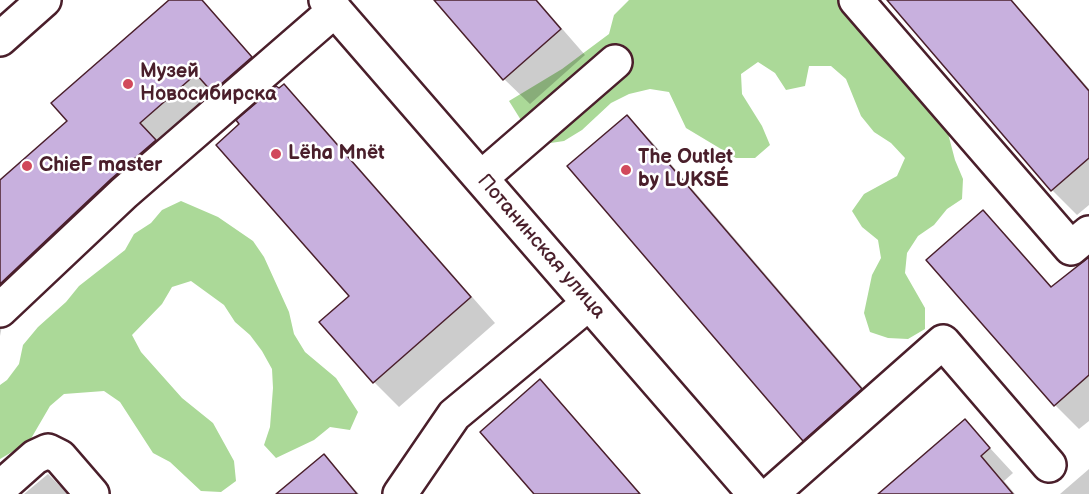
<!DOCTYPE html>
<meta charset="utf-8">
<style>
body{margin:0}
canvas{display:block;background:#fff}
</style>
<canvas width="1089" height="494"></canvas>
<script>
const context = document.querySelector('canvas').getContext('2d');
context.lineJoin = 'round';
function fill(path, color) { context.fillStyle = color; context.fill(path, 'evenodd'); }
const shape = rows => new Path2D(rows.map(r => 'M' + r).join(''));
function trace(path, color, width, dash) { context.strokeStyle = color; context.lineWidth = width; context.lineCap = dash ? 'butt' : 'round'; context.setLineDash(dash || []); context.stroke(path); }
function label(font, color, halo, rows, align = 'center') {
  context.font = font + ' "Balsamiq Sans",sans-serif'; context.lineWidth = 5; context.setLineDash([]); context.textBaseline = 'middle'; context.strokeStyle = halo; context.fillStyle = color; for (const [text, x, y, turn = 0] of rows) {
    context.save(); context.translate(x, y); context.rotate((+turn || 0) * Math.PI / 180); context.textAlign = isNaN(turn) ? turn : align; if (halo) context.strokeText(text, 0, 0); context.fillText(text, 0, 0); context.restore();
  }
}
fill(shape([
 [629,0,858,0,945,122,955,160,963,179,962,199,947,209,934,225,918,236,907,253,905,273,925,308,925,329,908,339,888,338,870,332,864,313,872,275,881,258,878,240,862,227,852,211,864,194,897,176,905,158,891,143,874,132,861,116,846,79,831,66,809,66,805,86,786,90,775,73,758,62,741,74,742,94,762,126,770,145,755,158,736,158,686,128,669,92,650,89,629,94,611,103,582,130,564,141,544,144,529,133,509,101,562,69,609,34,614,15],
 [181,201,218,217,253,241,264,257,289,312,294,334,305,352,336,378,358,412,350,430,330,427,314,440,276,458,264,445,270,427,273,388,272,369,262,351,250,335,235,322,224,305,191,281,172,287,162,304,132,335,141,352,182,398,213,423,234,461,236,481,221,492,201,491,170,462,153,453,120,402,104,391,64,394,50,406,29,442,0,459,0,385,7,380,19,364,23,345,38,327,66,302,79,286,125,250,134,234,151,223,162,210]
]), '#abd998');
fill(shape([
 [171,0,202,0,271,78,7,317,2,326,0,336,0,182,69,121],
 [436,0,537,0,585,55,530,104,504,79],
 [889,0,1012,0,1089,89,1089,205,1077,215,1052,190],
 [284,86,309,111,495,323,399,407,374,382,321,322,351,296],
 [627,117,652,142,886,415,829,465,804,440],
 [983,212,1007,236,1053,288,1089,259,1089,421,1079,429,1055,405],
 [540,381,562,404,641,494,536,494],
 [965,421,1013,473,1004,481,1015,494,897,494],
 [324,456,359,494,278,494],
 [1089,469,1089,494,1060,494],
 [48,474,68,494,24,494]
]), '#0003');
const building = shape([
 [169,0,202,0,252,57,212,92,196,74,140,123,156,140,111,179,0,284,0,180,67,121,51,103,169,0],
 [434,0,536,0,561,29,503,80,434,0],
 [887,0,1011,0,1089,91,1089,158,1051,191,887,0],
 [284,84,471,297,373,383,319,322,349,296,216,145,239,124,236,120,276,86,279,88,284,84],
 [627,115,862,389,803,441,567,166,627,115],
 [983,210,1051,287,1089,257,1089,375,1054,406,926,260,983,210],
 [540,379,640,494,534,494,480,432,540,379],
 [965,419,990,448,981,456,1013,494,878,494,965,419],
 [324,454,357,494,276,494,324,454]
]);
fill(building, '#c8b0de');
trace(building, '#4a1f2b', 1.5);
const minor = shape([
 [326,0,755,494],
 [856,0,1071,248,1089,233],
 [0,39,44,0],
 [481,178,615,62],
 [0,310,124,193,335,10],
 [0,488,35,457,48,451,60,457,92,494],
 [400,494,454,415,589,303],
 [771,494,943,342,1049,465]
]);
trace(minor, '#4a1f2b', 38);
trace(minor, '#fff', 33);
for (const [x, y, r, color] of [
 [128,84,6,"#d1495b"],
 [276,154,6,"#d1495b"],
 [27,166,6,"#d1495b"],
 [626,170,6,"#d1495b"]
]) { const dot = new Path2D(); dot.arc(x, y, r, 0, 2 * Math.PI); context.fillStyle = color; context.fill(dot); trace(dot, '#fff', 2); }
label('bold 20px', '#4a1f2b', '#fff', [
 ["Музей",140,72],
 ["Новосибирска",140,95],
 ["Lёha Mnёt",288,154],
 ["The Outlet",638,158],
 ["by LUKSÉ",638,181],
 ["ChieF master",39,166]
], 'left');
label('20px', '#4a1f2b', '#fff', [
 ["Потанинская улица",541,247,49]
]);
</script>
